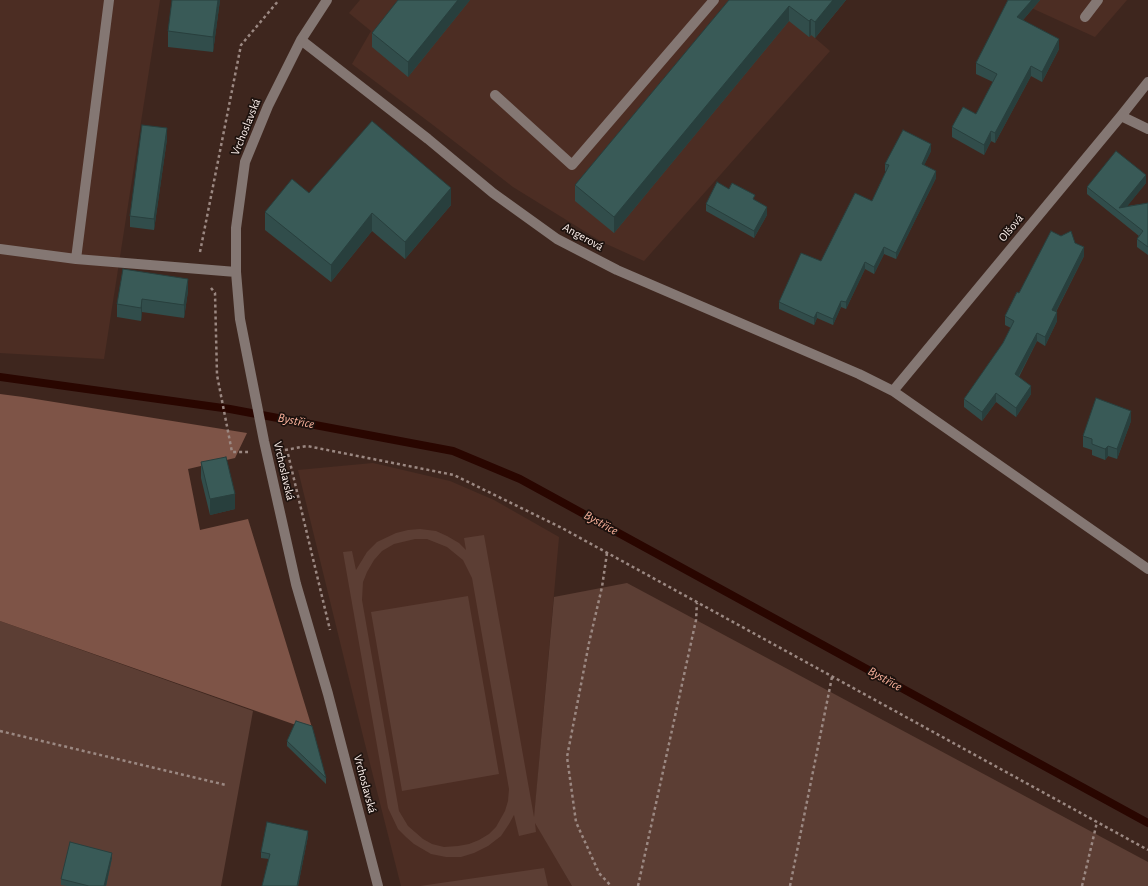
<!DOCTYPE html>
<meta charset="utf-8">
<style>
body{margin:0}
canvas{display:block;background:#3e261e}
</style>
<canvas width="1148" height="886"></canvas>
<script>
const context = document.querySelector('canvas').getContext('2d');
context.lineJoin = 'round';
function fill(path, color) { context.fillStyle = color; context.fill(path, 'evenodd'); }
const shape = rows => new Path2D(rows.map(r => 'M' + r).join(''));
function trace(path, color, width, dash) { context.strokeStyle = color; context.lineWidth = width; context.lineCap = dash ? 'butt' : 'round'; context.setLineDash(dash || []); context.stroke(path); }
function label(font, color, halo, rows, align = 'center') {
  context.font = font + ' "Alegreya Sans",sans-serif'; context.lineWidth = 3.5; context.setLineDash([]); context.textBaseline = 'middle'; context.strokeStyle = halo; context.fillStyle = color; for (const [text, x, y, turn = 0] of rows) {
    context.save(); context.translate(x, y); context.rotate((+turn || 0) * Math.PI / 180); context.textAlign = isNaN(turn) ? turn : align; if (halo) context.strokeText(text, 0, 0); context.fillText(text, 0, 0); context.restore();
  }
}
fill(shape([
 [0,0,160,0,104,359,0,353],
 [360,0,846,0,815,38,830,51,644,261,602,242,513,187,433,125,352,64,371,31,349,13],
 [1014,0,1127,0,1095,37],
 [373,463,450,481,494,500,559,537,534,820,572,886,401,886,363,736,298,470]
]), '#4c2d23');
fill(shape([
 [420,529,436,531,447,536,459,543,466,550,464,538,484,535,534,817,554,597,627,583,1148,862,1148,886,572,886,535,823,536,832,519,836,514,815,509,824,501,836,488,846,474,853,461,857,446,857,431,854,414,844,406,837,398,829,388,808,343,552,352,551,356,570,367,552,377,542,396,533,408,530],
 [415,539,427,539,447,547,463,560,472,578,509,789,508,801,505,811,496,827,489,834,479,840,469,844,458,846,444,847,432,844,423,839,408,826,399,811,362,600,363,582,367,572,374,560,382,551,394,544],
 [468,596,499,774,402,791,371,612],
 [0,621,253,711,221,886,0,886],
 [544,868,548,886,420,886]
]), '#5c3e34');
fill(shape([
 [0,394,23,397,247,433,235,458,188,469,200,530,248,519,313,731,0,621]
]), '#7e5447');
trace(shape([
 [0,377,230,409,453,451,520,479,1148,823]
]), '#290600', 8);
trace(shape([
 [200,252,241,45,279,0],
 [211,288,215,293,217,375,232,452,248,452],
 [285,450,307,446,454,475,562,528,1148,850],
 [288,454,330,630],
 [607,553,602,587,589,643,567,757,576,822,599,873,611,886],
 [0,731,226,785],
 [638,886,696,620,697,603],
 [790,886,832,677],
 [1082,886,1097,822]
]), '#9b8882', 2.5, [3, 3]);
trace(shape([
 [109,0,76,259,236,272],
 [327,0,301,40,268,106,245,162,236,228,236,272,240,319,264,441,296,584,328,694,378,886],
 [1085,17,1098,0],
 [301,40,428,139,493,193,557,239,617,270,859,374,893,391,1148,569],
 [495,95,572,165,714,0],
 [1121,116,1148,129],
 [0,249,76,259],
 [893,391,1121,116,1148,82]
]), '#847773', 10);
fill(shape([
 [220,0,213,52,168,47,168,31],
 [470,0,408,77,372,47,372,33],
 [729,0,846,0,815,38,811,35,809,37,789,21,614,233,575,201,575,185],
 [1008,0,1040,0,1023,20,1059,49,1042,82,1031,76,995,143,991,141,984,155,952,137,952,127,976,114,993,82,976,74,976,63],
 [167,139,154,230,130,227,130,216],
 [931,151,924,165,936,178,896,259,884,254,874,274,865,269,846,309,841,307,833,325,817,318,814,325,779,309,779,302,821,261,872,201,886,171,885,171,885,164],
 [1146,183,1127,206,1148,203,1148,255,1137,247,1137,239,1139,236,1087,194,1087,187],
 [729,189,755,201,767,215,754,238,706,211,706,204],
 [309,193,451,205,405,259,372,231,331,282,265,230,265,212],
 [1075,243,1084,256,1056,312,1057,321,1045,346,1037,341,1019,377,1031,394,1016,417,996,402,982,421,964,407,964,399,1003,343,1011,328,1005,325,1005,316,1019,293],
 [188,279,188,291,184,318,142,312,141,321,117,317,117,304],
 [1131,421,1117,459,1108,456,1105,460,1092,455,1092,450,1083,447,1083,436],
 [201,462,235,509,210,515,201,478],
 [287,741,326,778,326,784,287,746],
 [308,836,298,886,262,886,269,859,261,858,261,852],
 [112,858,106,886,67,886,61,885,61,879]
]), '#314d4b');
fill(shape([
 [218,0,220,0,213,52,213,37],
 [458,0,470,0,408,77,408,62],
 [833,0,846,0,815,38,815,22],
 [1032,0,1040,0,1017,27,1017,17],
 [789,6,789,21,614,233,614,217],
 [811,19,811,35,809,37,809,21],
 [1059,39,1059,49,1042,82,1042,72],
 [1031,66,1031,76,995,143,995,133],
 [167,128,167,139,154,230,154,219],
 [991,131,991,141,984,155,984,145],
 [931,144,931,151,922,170,922,164],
 [936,171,936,178,896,259,896,253],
 [1146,175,1146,183,1121,214,1119,208],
 [451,188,451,205,405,259,405,242],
 [767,207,767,215,754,238,754,231],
 [372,213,372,231,331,282,331,265],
 [884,247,884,254,874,274,874,267],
 [1084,247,1084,256,1052,319,1052,310],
 [865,262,865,269,846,309,846,302],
 [188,279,188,291,184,318,184,305],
 [142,299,142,312,141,321,141,308],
 [841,301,841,307,833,325,833,319],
 [817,312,817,318,814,325,814,318],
 [1057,312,1057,321,1045,346,1045,337],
 [1037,333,1037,341,1015,383,1015,374],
 [1031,386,1031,394,1016,417,1016,408],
 [996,393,996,402,982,421,982,412],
 [1131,411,1131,421,1117,459,1117,449],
 [1108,446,1108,456,1105,460,1105,449],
 [235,494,235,509,210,515,210,499],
 [308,831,308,836,298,886,297,886],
 [112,853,112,858,106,886,104,886]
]), '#283f3d');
const building = shape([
 [172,0,218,0,213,37,168,31,172,0],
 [398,0,458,0,408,62,372,33,398,0],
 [729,0,833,0,815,22,811,19,809,21,789,6,614,217,575,185,729,0],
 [1008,0,1032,0,1017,17,1059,39,1042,72,1031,66,995,133,991,131,984,145,952,127,963,107,976,114,997,74,976,63,1008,0],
 [372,121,451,188,405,242,372,213,331,265,265,212,292,179,309,193,372,121],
 [142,125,167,128,154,219,130,216,142,125],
 [903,130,931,144,922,164,936,171,896,253,884,247,874,267,865,262,846,302,841,301,833,319,817,312,814,318,779,302,801,253,821,261,855,193,872,201,889,165,885,164,903,130],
 [1116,151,1146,175,1119,208,1148,203,1148,247,1137,239,1143,231,1087,187,1116,151],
 [717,182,729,189,732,183,755,195,753,199,767,207,754,231,706,204,717,182],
 [1051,231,1061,236,1071,231,1075,243,1084,247,1052,310,1057,312,1045,337,1037,333,1015,374,1031,386,1016,408,996,393,982,412,964,399,1003,343,1014,321,1005,316,1017,292,1019,293,1051,231],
 [123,269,188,279,184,305,142,299,141,308,117,304,123,269],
 [1096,398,1131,411,1117,449,1108,446,1105,449,1092,444,1092,439,1083,436,1096,398],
 [226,457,235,494,210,499,201,462,226,457],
 [296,721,312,726,326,778,287,741,296,721],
 [267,822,308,831,297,886,262,886,270,854,261,852,267,822],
 [70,842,112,853,104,886,89,886,61,879,70,842]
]);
fill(building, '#395a57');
trace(building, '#283f3d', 1);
label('12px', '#fef1ed', '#1d120e', [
 ["Vrchoslavská",246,127,-68],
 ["Olšová",1011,228,-50],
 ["Angerová",583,237,29],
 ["Vrchoslavská",284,471,77],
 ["Vrchoslavská",365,784,75]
]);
label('italic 13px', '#fab29c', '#1d120e', [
 ["Bystřice",296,421,11],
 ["Bystřice",601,523,29],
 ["Bystřice",885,679,29]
]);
</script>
